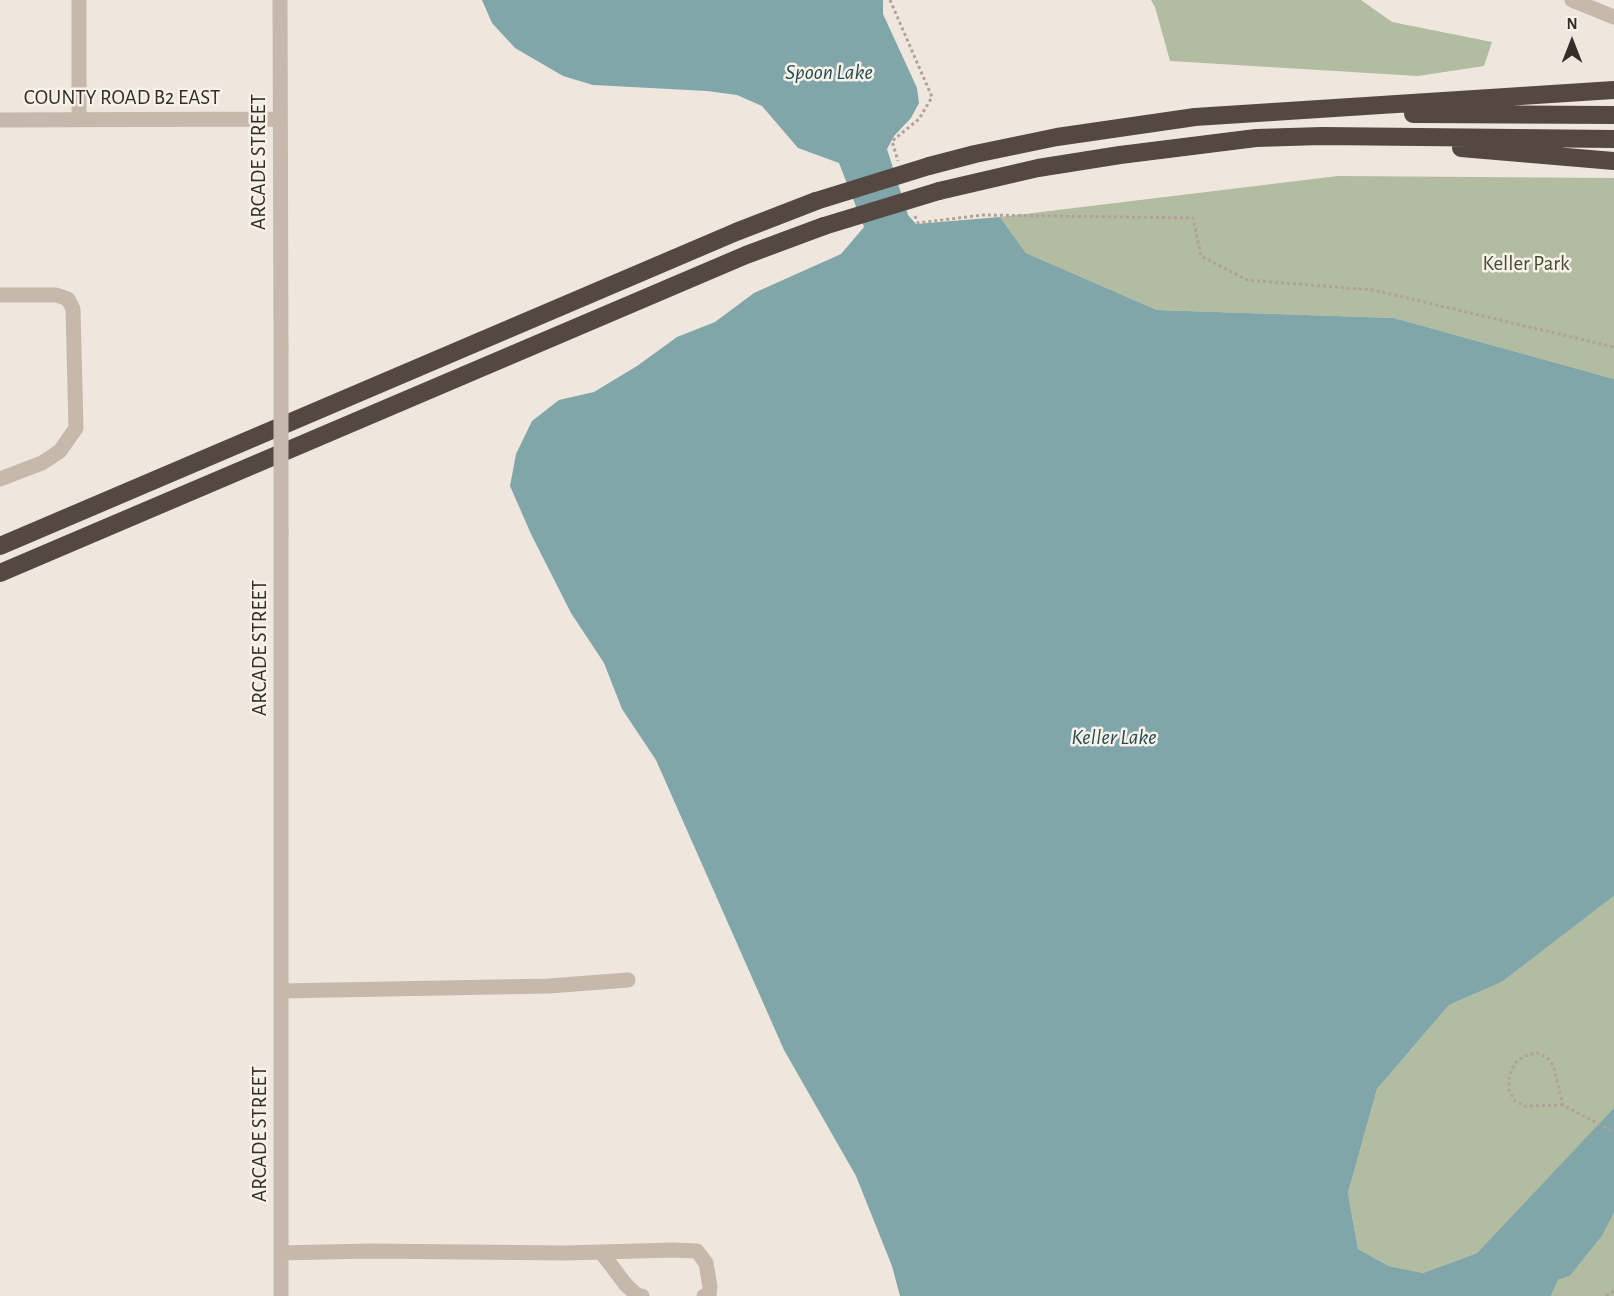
<!DOCTYPE html>
<style>
body{margin:0}
#map{position:relative;width:1614px;height:1296px;overflow:hidden;background:#efe7de;font-family:"Alegreya Sans",sans-serif}
canvas{display:block}
.north{position:absolute;left:1542px;top:12px;width:60px;height:60px;-webkit-text-stroke:4px #f7f1ea;paint-order:stroke;rotate:0deg;font-size:16px;font-weight:700;line-height:24px;text-align:center;color:#352d29}
.north::after{content:'';display:block;margin:auto;width:21px;height:27px;background:#352d29;clip-path:polygon(50% 0,100% 100%,50% 72%,0 100%)}
</style>
<div id="map">
<canvas width="1614" height="1296"></canvas>
<div class="north">N</div>
</div>
<script>
const context = document.querySelector('canvas').getContext('2d');
context.lineJoin = 'round';
function fill(path, color) { context.fillStyle = color; context.fill(path, 'evenodd'); }
const shape = rows => new Path2D(rows.map(r => 'M' + r).join(''));
function trace(path, color, width, dash) { context.strokeStyle = color; context.lineWidth = width; context.lineCap = dash ? 'butt' : 'round'; context.setLineDash(dash || []); context.stroke(path); }
function label(font, color, halo, rows, align = 'center') {
  context.font = font + ' "Alegreya Sans",sans-serif'; context.lineWidth = 5; context.setLineDash([]); context.textBaseline = 'middle'; context.strokeStyle = halo; context.fillStyle = color; for (const [text, x, y, turn = 0] of rows) {
    context.save(); context.translate(x, y); context.rotate((+turn || 0) * Math.PI / 180); context.textAlign = isNaN(turn) ? turn : align; if (halo) context.strokeText(text, 0, 0); context.fillText(text, 0, 0); context.restore();
  }
}
fill(shape([
 [1151,0,1361,0,1392,22,1492,42,1484,66,1418,76,1170,61,1155,7],
 [1338,176,1614,178,1614,379,1394,318,1157,310,1026,253,1000,217],
 [1614,896,1614,1109,1477,1253,1423,1273,1389,1266,1358,1249,1348,1193,1377,1089,1449,1005,1502,982],
 [1614,1213,1614,1296,1551,1296,1558,1280,1570,1276,1602,1236]
]), '#b2bca0');
fill(shape([
 [482,0,883,0,883,14,917,88,919,103,911,118,894,136,887,149,908,215,916,224,1000,217,1026,253,1157,310,1394,318,1614,379,1614,896,1502,982,1449,1005,1377,1089,1348,1193,1358,1249,1389,1266,1423,1273,1477,1253,1614,1108,1614,1213,1602,1236,1570,1276,1558,1280,1551,1296,900,1296,892,1266,856,1176,784,1050,656,760,622,709,604,663,571,613,531,534,510,486,516,454,532,421,559,400,594,392,637,366,677,337,715,322,754,293,841,254,864,227,839,163,798,148,762,106,737,95,707,91,593,85,563,76,515,48,492,23]
]), '#80a6a9');
trace(shape([
 [890,0,932,97,919,119,892,141,898,161],
 [915,216,918,223,983,215,1193,218,1201,256,1247,280,1373,290,1614,347],
 [1563,1105,1525,1106,1515,1101,1509,1090,1509,1077,1515,1063,1524,1056,1537,1053,1547,1058,1553,1065,1563,1105,1614,1132],
 [1606,1296,1614,1291]
]), '#b1a296', 3, [3, 3]);
trace(shape([
 [79,0,79,119],
 [280,0,281,347],
 [1572,0,1614,17],
 [0,120,280,119],
 [0,295,56,295,68,299,73,309,76,428,60,451,42,463,0,479],
 [281,530,281,1296],
 [281,991,549,986,628,980],
 [601,1252,626,1285,637,1295,642,1296],
 [281,1253,369,1251,565,1253,673,1250,697,1251,706,1263,710,1287,709,1295,704,1296]
]), '#c6b8ab', 15);
trace(shape([
 [1413,114,1614,115],
 [1461,148,1614,161],
 [929,166,975,154,1057,137,1195,117,1614,90],
 [939,191,1038,168,1120,155,1256,138,1322,136,1614,139],
 [0,546,736,232,816,201],
 [0,573,746,255,824,226]
]), '#544842', 18);
trace(shape([
 [281,347,281,530]
]), '#c6b8ab', 15);
trace(shape([
 [816,201,929,166],
 [824,226,939,191]
]), '#544842', 18);
label('21px', '#352d29', '#f7f1ea', [
 ["COUNTY ROAD B2 EAST",122,98],
 ["ARCADE STREET",259,162,-90],
 ["ARCADE STREET",260,648,-90],
 ["ARCADE STREET",260,1134,-90]
]);
label('21px', '#435030', '#f7f1ea', [
 ["Keller Park",1526,264]
]);
label('italic 22px', '#244d51', '#f7f1ea', [
 ["Spoon Lake",829,72],
 ["Keller Lake",1114,737]
]);
</script>
